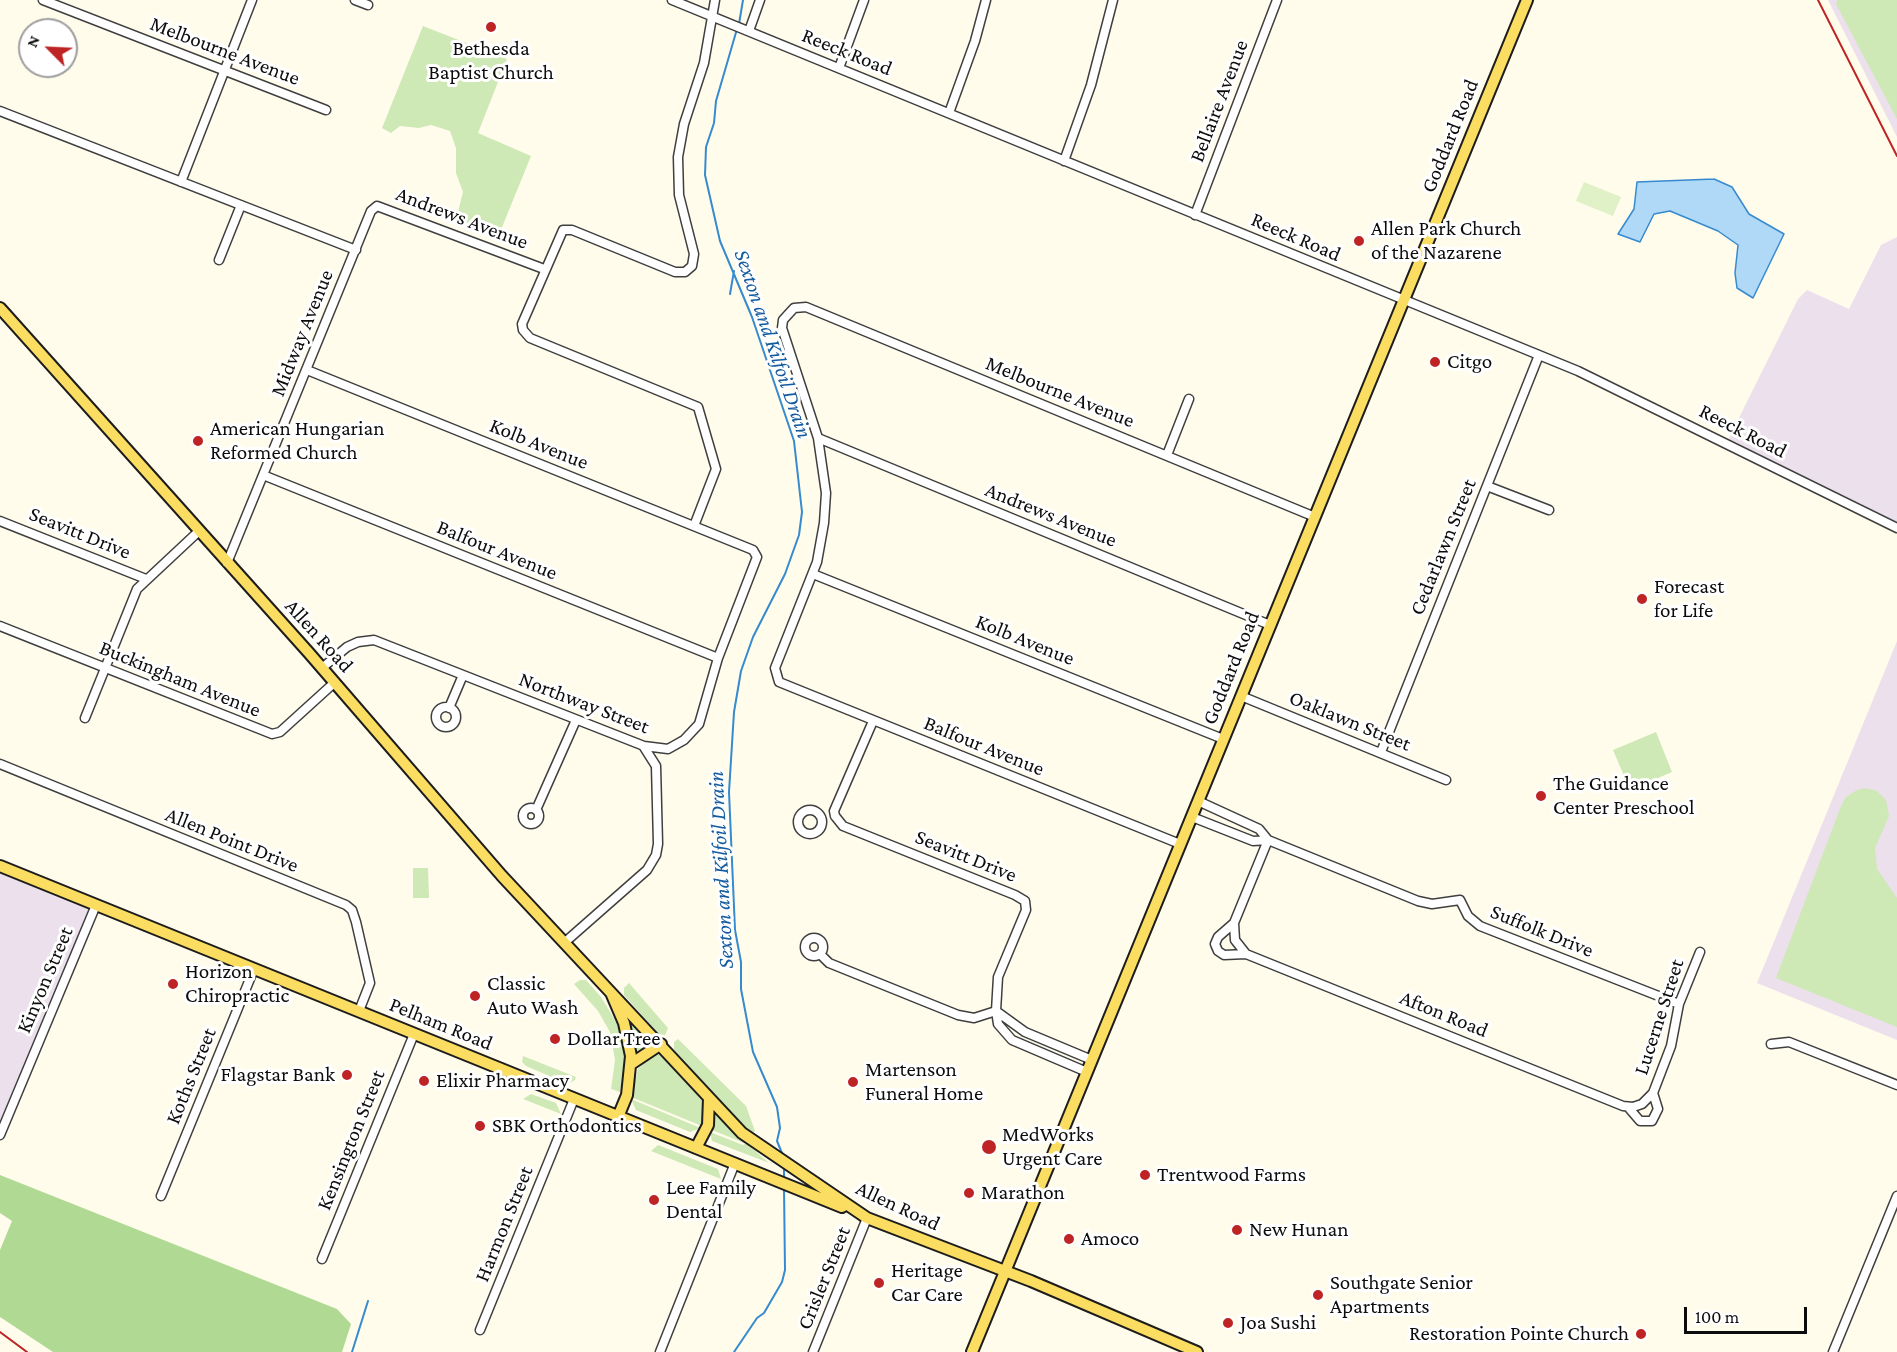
<!DOCTYPE html>
<style>
body{margin:0}
#map{position:relative;width:1897px;height:1352px;overflow:hidden;background:#fffcec;font-family:"Crimson Pro",serif}
canvas{display:block}
.north{position:absolute;left:18px;top:18px;width:60px;height:60px;box-sizing:border-box;background:#fff;border:2px solid #9e9e9e;border-radius:50%;rotate:294deg;font-size:16px;font-weight:700;line-height:24px;text-align:center;color:#0c0c0c}
.north::after{content:'';display:block;margin:auto;width:21px;height:27px;background:#be2423;clip-path:polygon(50% 0,100% 100%,50% 72%,0 100%)}
.scale{position:absolute;left:1684px;top:1307px;width:123px;height:27px;box-sizing:border-box;border:3px solid #0c0c0c;border-top:0;padding-left:8px;font-size:18px;line-height:21px;white-space:nowrap;color:#0c0c0c;-webkit-text-stroke:4px #fff;paint-order:stroke}
</style>
<div id="map">
<canvas width="1897" height="1352"></canvas>
<div class="north">N</div>
<div class="scale">100 m</div>
</div>
<script>
const context = document.querySelector('canvas').getContext('2d');
context.lineJoin = 'round';
function fill(path, color) { context.fillStyle = color; context.fill(path, 'evenodd'); }
const shape = rows => new Path2D(rows.map(r => 'M' + r).join(''));
function trace(path, color, width, dash) { context.strokeStyle = color; context.lineWidth = width; context.lineCap = dash ? 'butt' : 'round'; context.setLineDash(dash || []); context.stroke(path); }
function label(font, color, halo, rows, align = 'center') {
  context.font = font + ' "Crimson Pro",serif'; context.lineWidth = 6; context.setLineDash([]); context.textBaseline = 'middle'; context.strokeStyle = halo; context.fillStyle = color; for (const [text, x, y, turn = 0] of rows) {
    context.save(); context.translate(x, y); context.rotate((+turn || 0) * Math.PI / 180); context.textAlign = isNaN(turn) ? turn : align; if (halo) context.strokeText(text, 0, 0); context.fillText(text, 0, 0); context.restore();
  }
}
fill(shape([
 [1828,0,1897,0,1897,137],
 [1897,237,1897,528,1726,444,1798,299,1807,290,1849,309,1881,245],
 [1897,641,1897,1040,1757,983],
 [0,866,96,905,0,1135]
]), '#ebe0ec');
fill(shape([
 [1837,0,1897,0,1897,119,1836,4],
 [423,26,507,59,478,133,531,156,498,237,456,220,463,192,456,173,456,148,450,131,431,125,419,128,400,126,391,133,382,128],
 [1656,732,1672,772,1630,790,1613,750],
 [1865,788,1877,791,1886,800,1889,816,1875,848,1877,869,1897,898,1897,1027,1776,978,1841,806,1846,797,1857,790],
 [413,868,428,868,429,898,413,898],
 [580,980,586,980,601,997,620,1028,626,1057,620,1092,611,1089,615,1060,610,1032,598,1011,574,984],
 [629,983,668,1028,665,1035,659,1034,624,995,624,988],
 [629,1020,651,1043,640,1052,637,1052],
 [678,1039,746,1106,755,1131,751,1134,744,1128,674,1051,674,1042],
 [660,1052,702,1099,705,1114,702,1126,631,1097,638,1069,653,1054],
 [523,1056,576,1077,575,1080,568,1084,526,1066,522,1062],
 [531,1094,556,1103,561,1114,523,1099],
 [631,1099,698,1127,701,1128,690,1132,636,1110],
 [716,1114,745,1141,744,1143,712,1130],
 [710,1132,743,1145,746,1143,769,1163,712,1141],
 [658,1145,718,1169,721,1179,651,1151]
]), '#cee9b5');
fill(shape([
 [0,1175,337,1309,351,1324,342,1352,53,1352,0,1317,0,1250,12,1221,0,1213]
]), '#b0da94');
fill(shape([
 [1584,182,1621,197,1613,216,1576,201]
]), '#e0f0c7');
const water = shape([
 [1714,179,1732,187,1749,214,1784,234,1753,298,1737,288,1735,273,1738,245,1718,231,1670,211,1654,214,1640,242,1618,234,1634,209,1637,182,1714,179]
]);
fill(water, '#b0d8f7');
trace(water, '#368acf', 1.5);
trace(shape([
 [739,24,743,0],
 [737,29,716,101,714,123,706,147,705,175,720,241,752,317,794,441,802,512,799,535,785,574,753,637,741,671,734,712,729,792,735,930,741,962,741,989,753,1052,777,1107,780,1128,777,1141,784,1158],
 [730,294,734,271],
 [784,1179,784,1167],
 [352,1352,368,1301],
 [734,1352,757,1318,764,1313,782,1282,785,1270,784,1188]
]), '#368acf', 2);
const minor = shape([
 [43,0,326,110],
 [355,0,368,5],
 [672,0,1578,371,1897,528],
 [749,31,760,0],
 [839,68,864,0],
 [0,111,356,250],
 [949,113,975,41,986,0],
 [1064,161,1091,85,1113,0],
 [181,182,252,0],
 [1195,215,1277,0],
 [219,260,241,205],
 [307,370,753,550,757,557,718,658,699,724,684,740,668,749,644,746,374,640,358,642,347,647,322,668],
 [818,438,1270,625],
 [1167,455,1189,399],
 [263,475,718,658],
 [1487,486,1549,510],
 [0,521,146,579],
 [694,526,716,469,698,407,530,338,523,330,522,324,563,230,572,230,675,272,685,272,692,266,694,254,679,195,678,157,684,124,704,63,715,0],
 [227,563,371,211,377,206,544,269],
 [813,574,1223,739],
 [0,626,272,734,280,732,334,683],
 [1241,696,1446,780],
 '436 717a10 10 0 1 1 20 0a10 10 0 1 1-20 0Z',
 [449,708,463,675],
 [85,718,137,589,199,531],
 [1381,752,1539,355],
 [0,764,346,905,352,910,356,922,370,983,359,1011],
 [1198,801,1259,829,1268,840,1418,901,1432,904,1460,900,1468,916,1480,926,1679,1004],
 '523 816a8 8 0 1 1 16 0a8 8 0 1 1-16 0Z',
 '798 822a12 12 0 1 1 24 0a12 12 0 1 1-24 0Z',
 [536,810,576,720],
 [835,816,834,811,873,721],
 [1192,817,1253,841,1268,840],
 [1268,840,1234,923,1235,940,1246,954,1623,1106,1633,1107,1642,1104,1653,1093,1671,1046,1679,1004,1700,952],
 [1180,844,779,682,775,668,817,562,824,523,826,493,818,438,782,328,783,320,794,308,806,307,1315,517],
 [1234,923,1218,937,1215,944,1218,951,1224,955,1246,954],
 '805 947a9 9 0 1 1 18 0a9 9 0 1 1-18 0Z',
 [564,943,647,870,656,855,658,844,656,766,644,747],
 [820,954,829,963,958,1015,974,1018,996,1011,998,977,1026,910,1025,901,1015,895,843,826,835,816],
 [1771,1044,1789,1042,1897,1085],
 [1087,1072,1012,1040,998,1024,996,1011,1025,1032,1092,1060],
 [1628,1107,1640,1121,1652,1121,1658,1109,1653,1093],
 [0,1135,96,905],
 [161,1196,254,969],
 [322,1259,414,1034],
 [480,1330,574,1099],
 [660,1352,735,1163],
 [813,1352,867,1218],
 [1833,1352,1897,1196]
]);
const major = shape([
 [0,308,309,653,502,876,742,1133,867,1218,1031,1281,1197,1352],
 [0,866,842,1207],
 [612,995,624,1023,631,1056,627,1095,618,1117],
 [631,1064,661,1044],
 [696,1148,708,1125,709,1098],
 [972,1352,1527,0]
]);
trace(minor, '#3f3f3f', 11);
trace(major, '#1d1d1d', 14);
trace(minor, '#fff', 8);
trace(major, '#fadd61', 10);
trace(shape([
 [1818,0,1897,156],
 [0,1332,27,1352]
]), '#be2423', 2);
for (const [x, y, r, color] of [
 [491,27,6,"#be2423"],
 [1359,241,6,"#be2423"],
 [1435,362,6,"#be2423"],
 [198,441,6,"#be2423"],
 [1642,599,6,"#be2423"],
 [1541,796,6,"#be2423"],
 [173,984,6,"#be2423"],
 [475,996,6,"#be2423"],
 [555,1039,6,"#be2423"],
 [347,1075,6,"#be2423"],
 [424,1081,6,"#be2423"],
 [853,1082,6,"#be2423"],
 [480,1126,6,"#be2423"],
 [989,1147,8,"#be2423"],
 [1145,1175,6,"#be2423"],
 [969,1193,6,"#be2423"],
 [654,1200,6,"#be2423"],
 [1237,1230,6,"#be2423"],
 [1069,1239,6,"#be2423"],
 [879,1283,6,"#be2423"],
 [1318,1295,6,"#be2423"],
 [1228,1323,6,"#be2423"],
 [1641,1334,6,"#be2423"]
]) { const dot = new Path2D(); dot.arc(x, y, r, 0, 2 * Math.PI); context.fillStyle = color; context.fill(dot); trace(dot, '#fff', 2); }
label('21px', '#0c0c0c', '#fff', [
 ["Bethesda",491,49,"center"],
 ["Baptist Church",491,73,"center"],
 ["Allen Park Church",1371,229],
 ["of the Nazarene",1371,253],
 ["Citgo",1447,362],
 ["American Hungarian",210,429],
 ["Reformed Church",210,453],
 ["Forecast",1654,587],
 ["for Life",1654,611],
 ["The Guidance",1553,784],
 ["Center Preschool",1553,808],
 ["Horizon",185,972],
 ["Chiropractic",185,996],
 ["Classic",487,984],
 ["Auto Wash",487,1008],
 ["Dollar Tree",567,1039],
 ["Martenson",865,1070],
 ["Funeral Home",865,1094],
 ["Flagstar Bank",335,1075,"right"],
 ["Elixir Pharmacy",436,1081],
 ["SBK Orthodontics",492,1126],
 ["MedWorks",1002,1135],
 ["Urgent Care",1002,1159],
 ["Trentwood Farms",1157,1175],
 ["Lee Family",666,1188],
 ["Dental",666,1212],
 ["Marathon",981,1193],
 ["New Hunan",1249,1230],
 ["Amoco",1081,1239],
 ["Heritage",891,1271],
 ["Car Care",891,1295],
 ["Southgate Senior",1330,1283],
 ["Apartments",1330,1307],
 ["Joa Sushi",1240,1323],
 ["Restoration Pointe Church",1629,1334,"right"]
], 'left');
label('21px', '#0c0c0c', '#fff', [
 ["Melbourne Avenue",225,51,21],
 ["Reeck Road",847,52,22],
 ["Bellaire Avenue",1219,101,-69],
 ["Goddard Road",1450,136,-68],
 ["Andrews Avenue",462,218,21],
 ["Reeck Road",1296,237,23],
 ["Midway Avenue",302,333,-68],
 ["Melbourne Avenue",1060,392,22],
 ["Reeck Road",1743,431,27],
 ["Kolb Avenue",539,444,22],
 ["Andrews Avenue",1051,515,22],
 ["Seavitt Drive",80,533,22],
 ["Cedarlawn Street",1443,547,-68],
 ["Balfour Avenue",497,550,22],
 ["Allen Road",319,636,48],
 ["Kolb Avenue",1025,640,22],
 ["Goddard Road",1231,668,-68],
 ["Buckingham Avenue",180,679,22],
 ["Northway Street",584,703,21],
 ["Oaklawn Street",1350,721,22],
 ["Balfour Avenue",984,746,22],
 ["Allen Point Drive",232,840,22],
 ["Seavitt Drive",966,856,22],
 ["Suffolk Drive",1542,931,22],
 ["Kinyon Street",45,980,-67],
 ["Afton Road",1444,1014,22],
 ["Lucerne Street",1659,1017,-72],
 ["Pelham Road",441,1024,22],
 ["Koths Street",191,1076,-68],
 ["Kensington Street",351,1140,-68],
 ["Allen Road",898,1206,25],
 ["Harmon Street",504,1224,-68],
 ["Crisler Street",824,1278,-68]
]);
label('italic 22px', '#145b9f', '#fff', [
 ["Sexton and Kilfoil Drain",773,344,71],
 ["Sexton and Kilfoil Drain",721,870,-93]
]);
</script>
